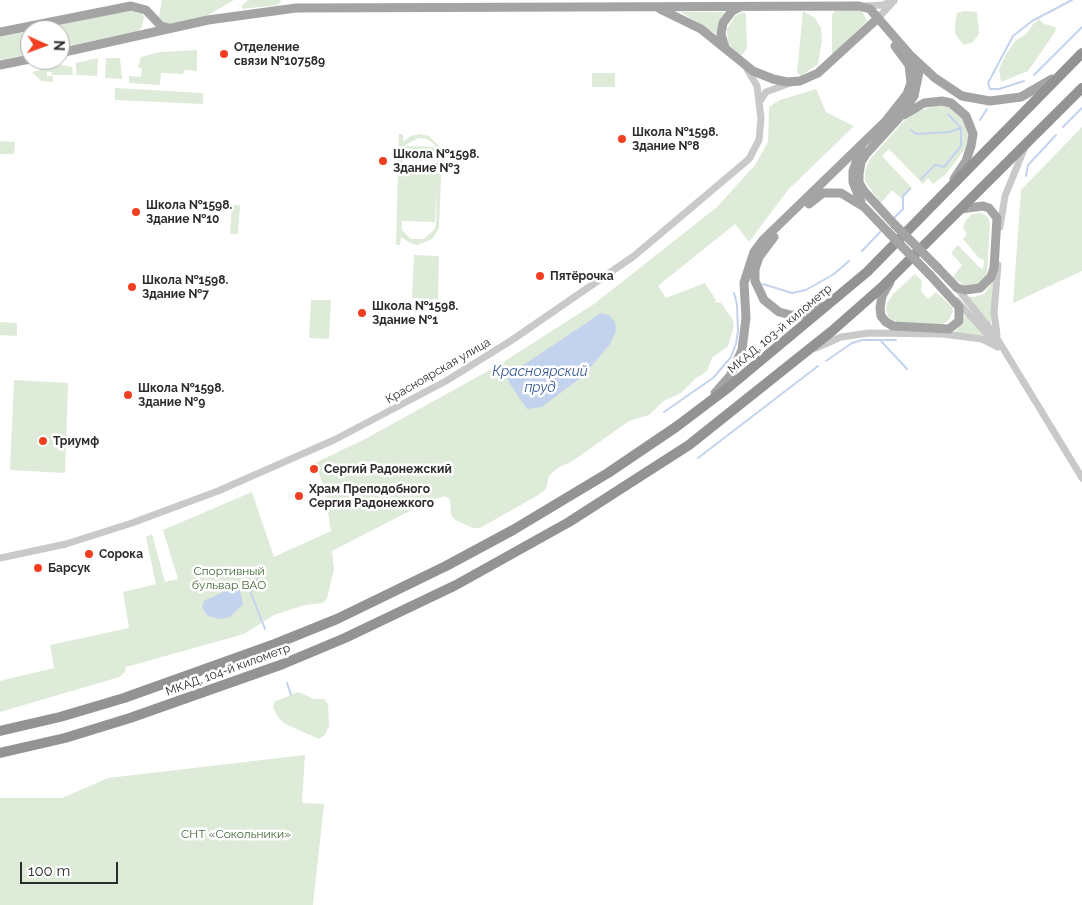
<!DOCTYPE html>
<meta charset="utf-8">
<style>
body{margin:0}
#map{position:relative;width:1082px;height:905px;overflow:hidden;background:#fff;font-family:Raleway,sans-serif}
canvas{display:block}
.north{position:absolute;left:20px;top:20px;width:50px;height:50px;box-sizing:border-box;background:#fff;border:1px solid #ababab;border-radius:50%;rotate:92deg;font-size:14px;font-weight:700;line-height:20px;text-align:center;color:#2c2c2c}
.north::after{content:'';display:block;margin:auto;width:18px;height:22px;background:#f03f21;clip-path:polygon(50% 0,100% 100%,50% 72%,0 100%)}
.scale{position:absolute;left:20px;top:862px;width:98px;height:22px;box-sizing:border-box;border:2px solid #2c2c2c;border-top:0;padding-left:6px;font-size:15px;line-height:18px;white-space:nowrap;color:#2c2c2c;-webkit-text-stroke:4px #fff;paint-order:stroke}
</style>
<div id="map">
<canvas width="1082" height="905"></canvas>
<div class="north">N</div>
<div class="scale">100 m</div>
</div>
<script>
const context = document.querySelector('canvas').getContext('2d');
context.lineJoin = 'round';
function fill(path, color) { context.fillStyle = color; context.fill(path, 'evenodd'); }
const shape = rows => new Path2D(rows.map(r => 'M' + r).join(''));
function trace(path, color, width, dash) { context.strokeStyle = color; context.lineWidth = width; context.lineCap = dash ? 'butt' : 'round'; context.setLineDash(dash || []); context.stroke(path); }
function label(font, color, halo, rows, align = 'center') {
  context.font = font + ' Raleway,sans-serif'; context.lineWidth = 5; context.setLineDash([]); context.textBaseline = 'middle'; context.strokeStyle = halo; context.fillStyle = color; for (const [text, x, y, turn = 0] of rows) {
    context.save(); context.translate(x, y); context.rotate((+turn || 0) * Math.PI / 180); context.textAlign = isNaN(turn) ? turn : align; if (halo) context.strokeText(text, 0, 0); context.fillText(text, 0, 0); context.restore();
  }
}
fill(shape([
 [162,0,234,0,205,17,170,25,164,23,159,17],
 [248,0,280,0,281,1,278,5,242,9,242,5],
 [131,9,141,12,144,17,142,27,138,31,60,48,60,30,52,30,52,27],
 [803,11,815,18,821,28,822,40,818,64,801,76,797,73],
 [835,11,862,11,867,21,834,54,832,53,832,15],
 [964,11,977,12,979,34,973,42,964,45,955,34,955,23,957,13],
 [681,12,723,12,724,13,716,34],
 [744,12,746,14,747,48,743,54,739,56,728,44,727,29,735,16],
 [1039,19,1044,24,1053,26,1056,28,1055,32,1028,71,1001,82,999,69,1005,56,1015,41,1026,34,1034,23],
 [30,31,30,54,0,60,0,37],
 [197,50,197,71,184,70,183,74,161,73,160,85,129,83,129,76,141,77,142,68,138,68,141,57,160,52],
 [98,58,97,76,76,75,76,63],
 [106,58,120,58,122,79,105,78],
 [61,65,72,67,73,75,52,75,52,72,47,72,47,76,53,76,53,82,41,81,32,72],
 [592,73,615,73,615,87,592,87],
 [115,88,203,93,203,104,115,100],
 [816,89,826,112,854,126,788,190,749,242,735,224,658,286,666,298,705,283,716,300,715,302,721,303,733,320,734,326,728,346,712,358,707,371,695,379,681,393,664,401,649,415,629,421,571,462,559,467,549,476,546,489,540,494,480,528,473,528,455,520,451,515,450,500,445,496,429,501,332,551,334,570,327,598,323,603,305,605,274,615,244,634,126,667,125,672,119,677,106,681,0,712,0,681,54,668,50,645,129,628,123,592,156,584,146,537,152,534,165,582,178,579,163,530,252,492,274,557,331,531,323,484,315,463,367,438,497,366,594,304,717,207,755,165,768,142,769,107,780,100],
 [939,105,950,107,959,114,966,125,968,137,965,149,946,174,933,184,928,178,923,184,889,149,882,156,912,188,902,199,892,190,881,203,865,181,865,171,870,159,903,122,918,111],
 [1082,127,1082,271,1013,303,1021,190],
 [399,134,403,134,403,142,411,136,419,134,429,136,440,147,442,156,439,228,432,239,418,245,410,243,401,237,400,245,396,245],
 [418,138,427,139,434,144,437,150,437,163,403,163,404,146],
 [437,183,436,225,434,230,424,239,411,239,402,230,402,218,402,221,435,222],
 [0,141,15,142,14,154,0,154],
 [406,146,435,147,434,161,406,160],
 [232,205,240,205,238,234,230,234],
 [981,213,988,217,990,223,987,274,983,282,973,287,965,286,953,277,962,265,951,253,958,245,979,267,983,269,984,260,979,258,963,239,967,234,963,227,966,220,972,214],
 [414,255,439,256,438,299,412,298],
 [915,274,922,281,921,291,928,299,936,292,952,307,953,312,948,321,941,325,897,322,889,318,886,310,887,303,893,294],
 [993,281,991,327,967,296,975,297,984,294],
 [311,300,331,300,329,339,309,338],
 [965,313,987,336,954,333,964,321],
 [0,322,17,323,17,336,0,335],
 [14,380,68,383,65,473,10,470],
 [298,692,314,699,324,699,328,704,329,726,325,735,319,739,285,724,278,717,273,708,274,702],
 [305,755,302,803,324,804,313,905,0,905,0,798,62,798,108,778]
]), '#deebd8');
fill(shape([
 [601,313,609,315,615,322,616,331,610,344,583,376,542,407,527,409,510,384,508,379,510,374],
 [234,587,240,591,243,604,230,617,221,619,208,616,202,608,204,601]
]), '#c3d3ed');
trace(shape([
 [1034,75,1082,27],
 [1024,81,999,89,990,89,988,83,1013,36,1032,21,1072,0],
 [980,120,987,109],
 [1063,127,1082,108],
 [911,130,916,134,949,132,961,128],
 [1026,176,1028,165,1056,135],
 [921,179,935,165,944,167,961,146,961,128,948,114],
 [893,219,903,209,903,196,910,189],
 [862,251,882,230],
 [763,284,792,293,806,290,834,274,849,261],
 [880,340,907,369],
 [826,361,852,343,862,340,896,340],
 [664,412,713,378,731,357,736,344,738,331,737,304,734,293],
 [698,458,818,366],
 [258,575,251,593,265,629],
 [287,683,291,695]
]), '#c3d3ed', 2);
trace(shape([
 [865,6,882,5,894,1],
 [877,19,892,3],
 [760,101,766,92,790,83],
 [1000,227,1005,196,1025,147],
 [957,288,995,335,1082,478],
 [957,301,995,343],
 [997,334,994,313,998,265],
 [816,348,841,337,869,333,943,334,982,339,998,347],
 [0,558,66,544,132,523,218,491,334,440,446,381,512,340,634,256,749,159,759,140,761,118,757,86,747,69]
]), '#c9c9c9', 7);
trace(shape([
 [660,9,701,29,753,71,773,79,787,82,800,81,818,73,877,19],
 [0,32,131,6,146,10,161,26,169,28],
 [725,48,721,34,723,23,732,11,740,7],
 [60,53,208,20,296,8,859,6,870,9,910,55,935,78,962,96,990,101,1021,97,1052,79],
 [0,65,30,59],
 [904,115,924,103,942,101,951,103,966,116,973,134,971,146,966,161,954,179],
 [885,122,907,94,911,83,909,65,895,46],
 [861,202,853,182,853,171,861,148],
 [809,204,823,193,841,193,864,207,888,232],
 [895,225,864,191,859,183,859,174,861,162,866,154,898,119,914,96,919,72,914,61],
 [774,237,759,257,755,269,755,281,764,300,779,312,791,315,802,315,821,306],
 [938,268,957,288,965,290,980,288,991,277,994,268,997,218,989,208,983,206,961,209],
 [890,282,882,296,880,308,881,316,886,322,893,326,949,329,959,321,959,307,930,275],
 [715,393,730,376,742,350,746,318,744,283,754,252,763,240,889,118]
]), '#a4a4a4', 9);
trace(shape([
 [0,731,60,717,124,698,275,644,337,619,446,566,513,530,608,473,676,427,729,387,867,272,1082,53],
 [0,753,65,738,130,718,283,664,345,638,456,585,569,522,689,445,832,331,882,287,1082,88]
]), '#939393', 10);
trace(shape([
 [895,225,938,268],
 [888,232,930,275]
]), '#a4a4a4', 9);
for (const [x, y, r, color] of [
 [224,54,5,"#f03f21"],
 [622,139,5,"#f03f21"],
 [383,161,5,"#f03f21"],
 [136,212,5,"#f03f21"],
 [540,276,5,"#f03f21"],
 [132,287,5,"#f03f21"],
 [362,313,5,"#f03f21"],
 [128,395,5,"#f03f21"],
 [43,441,5,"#f03f21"],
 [314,469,5,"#f03f21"],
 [299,496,5,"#f03f21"],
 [89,554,5,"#f03f21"],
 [38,568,5,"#f03f21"]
]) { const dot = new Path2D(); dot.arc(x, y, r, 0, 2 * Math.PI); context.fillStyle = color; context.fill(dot); trace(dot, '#fff', 2); }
label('bold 12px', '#2c2c2c', '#fff', [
 ["Отделение",234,47],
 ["связи №107589",234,61],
 ["Школа №1598.",632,132],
 ["Здание №8",632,146],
 ["Школа №1598.",393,154],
 ["Здание №3",393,168],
 ["Школа №1598.",146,205],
 ["Здание №10",146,219],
 ["Пятёрочка",550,276],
 ["Школа №1598.",142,280],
 ["Здание №7",142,294],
 ["Школа №1598.",372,306],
 ["Здание №1",372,320],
 ["Школа №1598.",138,388],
 ["Здание №9",138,402],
 ["Триумф",53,441],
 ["Сергий Радонежский",324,469],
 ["Храм Преподобного",309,489],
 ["Сергия Радонежкого",309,503],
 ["Сорока",99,554],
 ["Барсук",48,568]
], 'left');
label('12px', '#2c2c2c', '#fff', [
 ["МКАД, 103-й километр",780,329,-40],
 ["Красноярская улица",438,371,-30],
 ["МКАД, 104-й километр",228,670,-20]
]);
label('12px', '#446a37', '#fff', [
 ["Спортивный",229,571],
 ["бульвар ВАО",229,585],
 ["СНТ «Сокольники»",236,834]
]);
label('italic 14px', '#365a93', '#fff', [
 ["Красноярский",540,372],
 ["пруд",540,388]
]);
</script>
